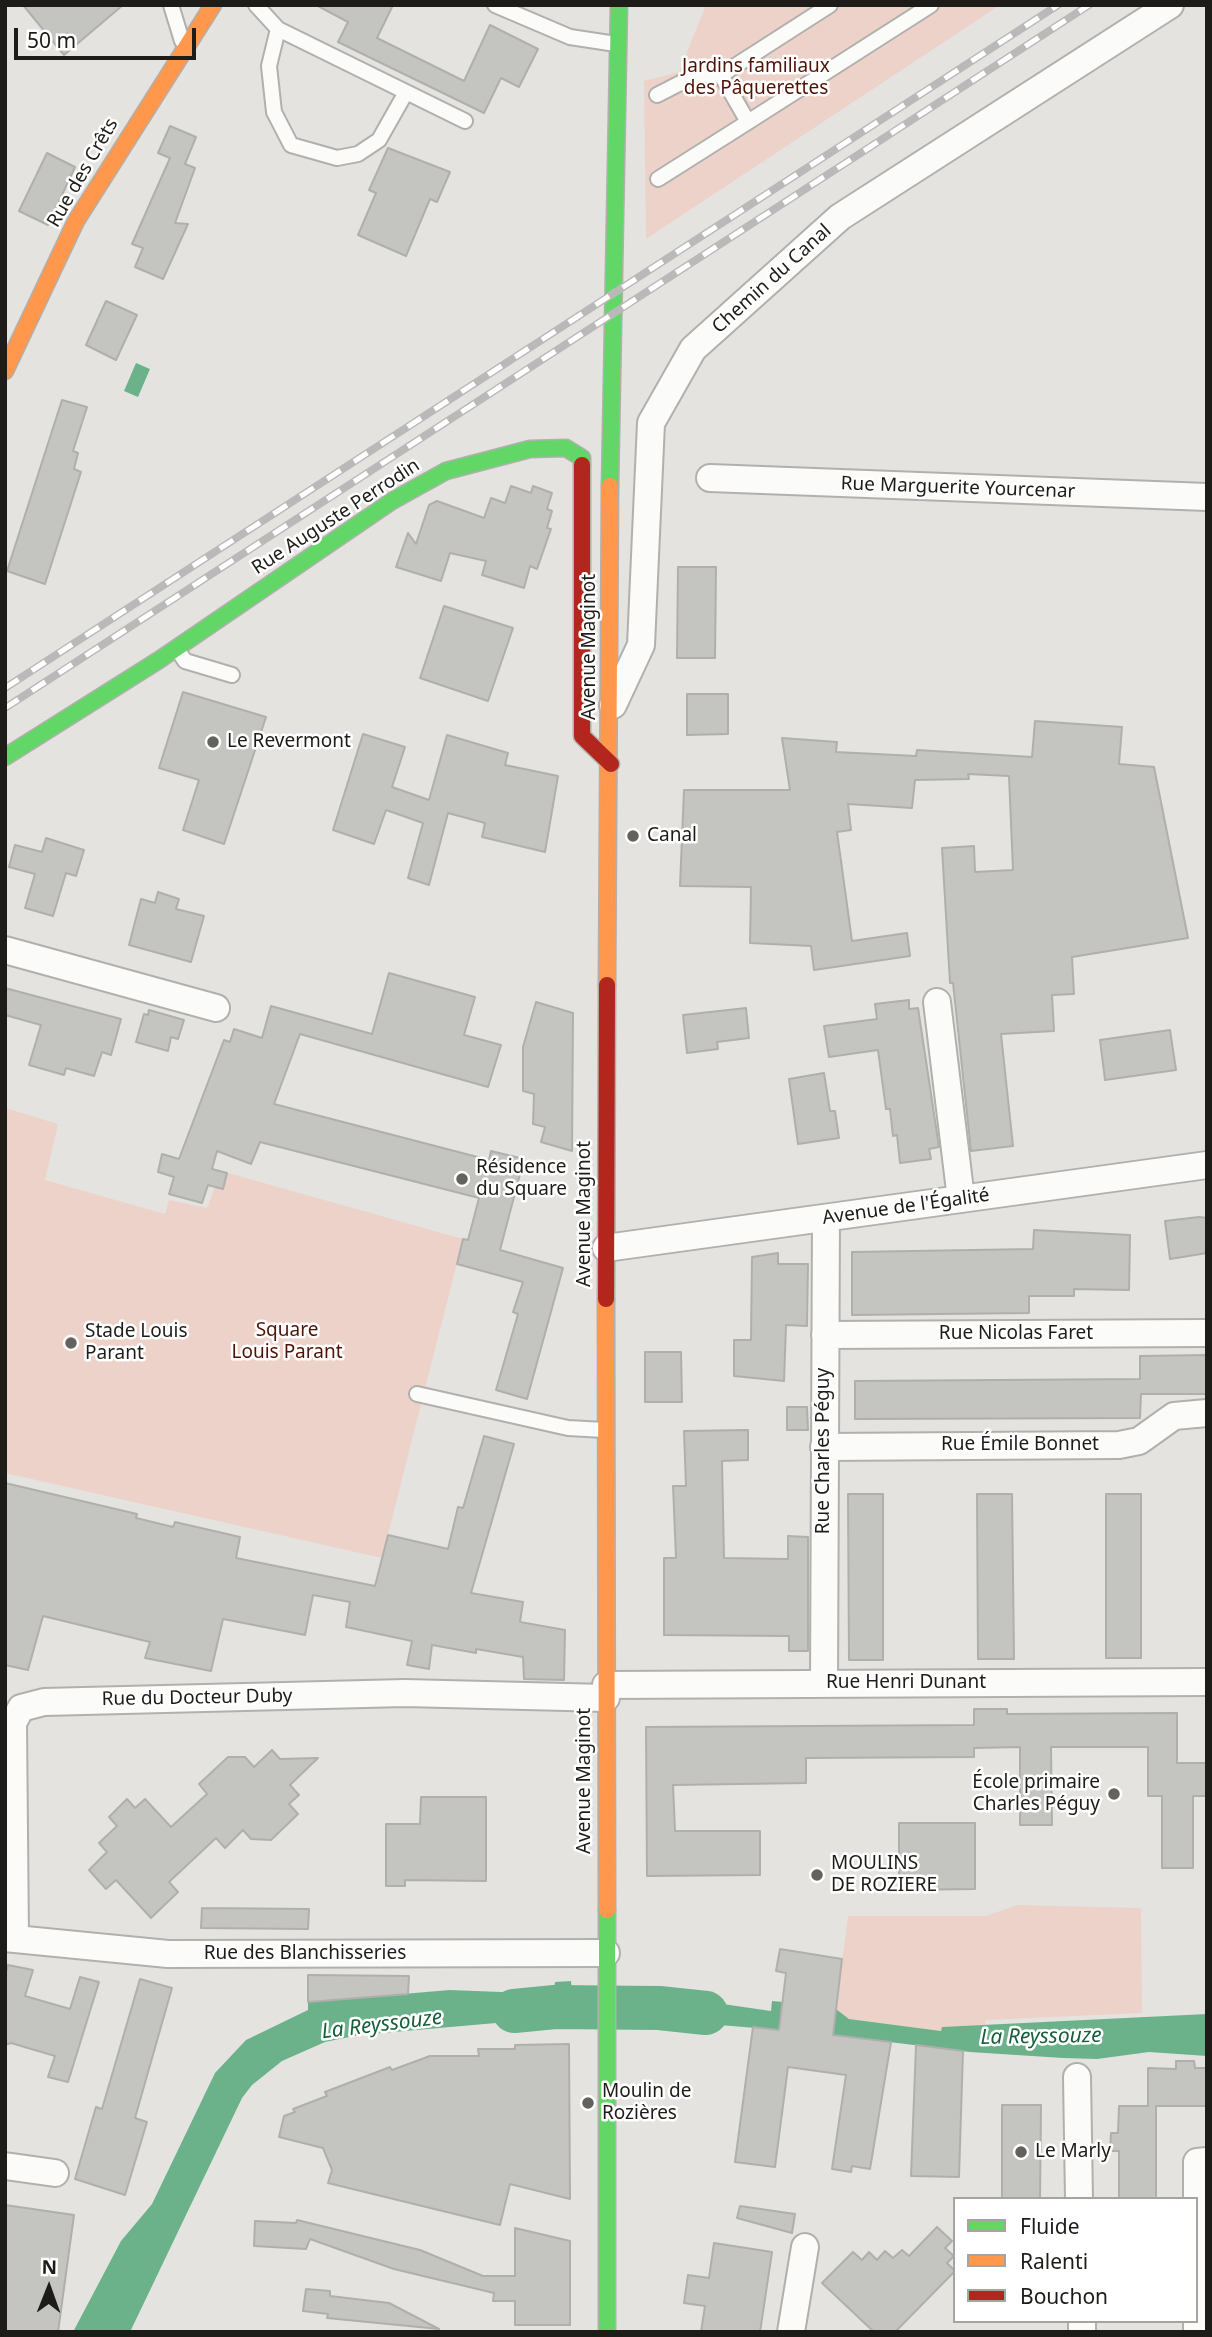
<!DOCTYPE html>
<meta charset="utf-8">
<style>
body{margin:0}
#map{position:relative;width:1212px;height:2337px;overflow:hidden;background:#e4e3e0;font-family:"Noto Sans",sans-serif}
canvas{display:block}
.frame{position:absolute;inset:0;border:7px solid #1d1c19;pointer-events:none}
.legend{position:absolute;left:953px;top:2197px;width:245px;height:126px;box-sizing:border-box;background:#fff;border:2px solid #a5a4a3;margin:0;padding:9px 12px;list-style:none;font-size:21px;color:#1d1c19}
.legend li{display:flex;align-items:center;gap:14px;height:35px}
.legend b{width:35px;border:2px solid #a5a4a3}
.north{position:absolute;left:14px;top:2253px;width:70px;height:70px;-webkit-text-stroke:5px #fff;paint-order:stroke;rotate:1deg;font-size:19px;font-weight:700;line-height:28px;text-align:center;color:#1d1c19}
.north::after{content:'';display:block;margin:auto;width:24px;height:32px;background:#1d1c19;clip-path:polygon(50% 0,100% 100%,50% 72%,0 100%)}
.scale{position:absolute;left:14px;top:28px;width:182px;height:32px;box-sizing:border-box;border:4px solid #1d1c19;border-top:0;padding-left:9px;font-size:21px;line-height:24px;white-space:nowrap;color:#1d1c19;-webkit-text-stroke:5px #fff;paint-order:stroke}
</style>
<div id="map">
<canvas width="1212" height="2337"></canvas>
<div class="frame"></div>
<ul class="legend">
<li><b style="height:9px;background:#63d668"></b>Fluide</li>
<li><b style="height:9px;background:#ff974d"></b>Ralenti</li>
<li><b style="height:9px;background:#b3261e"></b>Bouchon</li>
</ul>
<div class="north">N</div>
<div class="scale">50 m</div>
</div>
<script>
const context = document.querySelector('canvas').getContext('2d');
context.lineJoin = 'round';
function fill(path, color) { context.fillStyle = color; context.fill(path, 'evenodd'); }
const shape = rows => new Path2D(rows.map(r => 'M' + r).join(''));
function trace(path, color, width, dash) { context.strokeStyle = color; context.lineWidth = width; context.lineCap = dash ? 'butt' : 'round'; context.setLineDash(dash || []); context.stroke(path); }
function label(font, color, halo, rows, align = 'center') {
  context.font = font + ' "Noto Sans",sans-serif'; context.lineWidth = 5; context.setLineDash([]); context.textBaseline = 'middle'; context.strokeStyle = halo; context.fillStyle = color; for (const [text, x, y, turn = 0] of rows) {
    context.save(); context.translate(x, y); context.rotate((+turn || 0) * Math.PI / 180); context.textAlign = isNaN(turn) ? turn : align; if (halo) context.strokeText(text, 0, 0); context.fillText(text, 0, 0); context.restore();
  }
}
fill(shape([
 [706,5,1000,5,646,239,644,81,679,72],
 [5,1108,58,1124,45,1180,165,1214,169,1200,207,1208,221,1171,463,1239,382,1558,5,1473],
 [1017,1905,1141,1908,1142,2013,986,2020,985,2025,942,2027,942,2031,849,2019,836,2009,848,1916,986,1916]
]), '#edd2c9');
fill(shape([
 [136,363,150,369,138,397,124,391],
 [571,1981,574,2020,519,2021,359,2035,325,2042,282,2061,252,2085,242,2098,130,2332,73,2332,121,2241,152,2204,215,2073,246,2040,308,2010,308,2002,450,1990,553,1994,555,1982],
 [647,1993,771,2011,772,2001,783,2002,780,2030,647,2019],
 [836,2009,849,2019,941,2031,942,2027,1207,2014,1207,2056,1149,2052,1097,2059,1063,2058,970,2052,833,2035]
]), '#6bb28b');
trace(shape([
 [514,2011,555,2007,659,2008,706,2013]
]), '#6bb28b', 44);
const building = shape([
 [23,5,123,5,64,55,23,5],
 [316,5,393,5,377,38,464,81,490,25,538,49,519,87,501,78,484,113,338,42,348,22,316,5],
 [170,126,196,137,185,164,195,168,175,223,188,224,163,279,135,267,143,248,132,244,170,158,158,153,170,126],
 [388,148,450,172,437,202,430,199,406,256,358,235,376,193,369,190,388,148],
 [47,153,75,167,48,225,19,211,47,153],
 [106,301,137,315,116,360,86,345,106,301],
 [62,400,87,407,73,451,78,453,74,469,81,472,45,584,7,571,62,400],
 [511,486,531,493,533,486,552,493,547,509,552,511,547,528,551,529,537,569,530,566,524,588,482,575,486,561,450,553,441,581,396,567,408,533,416,544,429,505,437,501,484,518,491,498,505,503,511,486],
 [678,567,716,567,715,658,677,658,678,567],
 [444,606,513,628,488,701,420,678,444,606],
 [183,692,266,717,224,844,183,830,199,780,159,768,183,692],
 [687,694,728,694,728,734,687,735,687,694],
 [1035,721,1122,727,1119,764,1154,767,1188,938,1072,957,1074,994,1052,995,1054,1031,1001,1034,1013,1146,971,1151,953,983,950,983,942,848,974,846,975,872,1013,870,1009,776,968,774,969,779,915,780,912,808,848,804,851,830,837,832,852,941,907,933,910,956,814,970,811,946,750,943,751,887,680,886,684,790,790,790,782,738,837,742,836,752,916,756,917,750,1032,757,1035,721],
 [363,734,405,747,392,787,429,800,447,735,508,753,505,765,558,776,545,852,482,837,485,823,448,813,429,885,408,878,423,823,386,810,374,844,333,830,363,734],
 [46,838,84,850,76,876,66,873,53,916,25,908,35,874,9,867,15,845,42,852,46,838],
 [158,892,179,899,176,909,204,916,191,962,129,945,141,899,155,903,158,892],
 [389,973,475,997,464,1035,501,1045,488,1087,300,1034,274,1104,489,1160,491,1151,524,1159,500,1250,563,1268,527,1399,496,1390,518,1314,513,1312,523,1282,457,1264,463,1239,468,1240,479,1198,260,1142,251,1164,217,1151,212,1169,227,1173,223,1189,208,1185,202,1203,169,1194,174,1177,158,1172,162,1154,179,1159,224,1040,230,1042,234,1029,262,1038,271,1006,372,1034,389,973],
 [5,988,121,1019,111,1055,102,1052,94,1076,66,1068,64,1075,29,1065,41,1025,5,1015,5,988],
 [909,1000,909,1009,918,1008,939,1147,929,1149,931,1159,900,1163,897,1135,893,1136,890,1109,886,1109,878,1050,829,1057,824,1026,877,1019,875,1004,909,1000],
 [536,1002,573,1013,572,1151,541,1142,545,1127,533,1124,534,1094,523,1091,523,1047,536,1002],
 [746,1008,749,1038,717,1042,718,1049,687,1053,683,1015,746,1008],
 [149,1010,184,1020,178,1039,171,1037,168,1051,136,1042,144,1014,148,1015,149,1010],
 [1170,1030,1176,1070,1105,1080,1100,1040,1170,1030],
 [824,1073,830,1111,835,1111,839,1138,798,1144,789,1079,824,1073],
 [1199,1217,1207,1218,1207,1253,1170,1259,1165,1221,1199,1217],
 [1034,1230,1130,1235,1129,1290,1074,1289,1074,1296,1029,1296,1029,1313,852,1315,852,1252,1033,1249,1034,1230],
 [778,1253,778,1264,808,1264,807,1326,786,1325,784,1381,734,1376,734,1340,751,1340,752,1257,778,1253],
 [645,1352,681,1352,682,1402,645,1402,645,1352],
 [1207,1355,1207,1394,1141,1394,1140,1418,855,1419,855,1381,1140,1379,1140,1356,1207,1355],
 [787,1407,807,1407,808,1430,787,1430,787,1407],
 [748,1430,748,1460,722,1461,724,1558,788,1559,788,1536,808,1537,808,1651,789,1651,789,1636,664,1635,664,1558,676,1558,673,1486,686,1486,684,1431,748,1430],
 [484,1436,514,1444,471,1593,523,1602,520,1622,565,1630,564,1680,524,1679,523,1657,476,1649,476,1653,432,1645,429,1669,407,1665,412,1641,346,1627,350,1602,313,1595,305,1635,223,1619,211,1671,145,1658,150,1642,43,1616,28,1670,5,1665,5,1483,137,1514,136,1518,173,1527,175,1522,240,1537,236,1558,375,1586,388,1535,448,1549,458,1507,463,1508,484,1436],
 [848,1494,883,1494,883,1660,849,1660,848,1494],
 [977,1494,1012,1494,1014,1659,978,1659,977,1494],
 [1106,1494,1141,1494,1141,1658,1106,1658,1106,1494],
 [974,1709,1007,1709,1007,1714,1177,1713,1177,1763,1207,1763,1207,1796,1193,1796,1193,1868,1162,1868,1162,1796,1148,1796,1148,1747,1051,1747,1052,1825,1020,1825,1020,1747,974,1748,974,1757,806,1758,806,1783,673,1785,675,1831,760,1831,760,1875,647,1876,646,1727,974,1725,974,1709],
 [272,1750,280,1759,318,1758,290,1785,299,1795,289,1804,298,1814,271,1840,251,1839,243,1830,225,1848,216,1838,169,1882,178,1892,151,1918,116,1880,106,1889,89,1870,107,1852,99,1843,117,1826,109,1817,127,1799,135,1808,145,1799,171,1827,207,1794,199,1784,228,1757,245,1757,254,1767,272,1750],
 [421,1797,486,1797,486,1881,405,1880,405,1886,386,1886,386,1824,420,1824,421,1797],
 [899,1823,975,1823,975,1889,899,1890,899,1823],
 [202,1908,309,1909,308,1929,201,1928,202,1908],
 [780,1949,842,1959,833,2035,891,2042,870,2169,852,2166,851,2172,832,2169,846,2075,788,2067,775,2167,735,2162,753,2027,779,2030,786,1973,776,1971,780,1949],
 [8,1965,33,1970,25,1996,70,2009,80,1977,99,1982,68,2082,48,2077,55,2056,11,2043,5,2045,5,1975,8,1965],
 [308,1975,409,1976,408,1994,308,2002,308,1975],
 [140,1979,172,1988,135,2118,147,2122,125,2195,75,2179,96,2107,102,2109,140,1979],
 [569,2044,570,2199,510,2184,500,2225,328,2183,332,2170,323,2148,279,2137,284,2116,295,2112,293,2109,327,2096,325,2092,390,2067,392,2070,430,2056,479,2056,478,2049,515,2049,515,2045,569,2044],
 [916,2045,963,2051,959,2177,911,2176,916,2045],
 [1176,2061,1194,2061,1195,2068,1207,2068,1207,2106,1156,2106,1156,2199,1119,2199,1119,2151,1110,2151,1111,2133,1118,2133,1119,2106,1148,2106,1148,2068,1176,2069,1176,2061],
 [1002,2105,1041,2105,1040,2199,1002,2199,1002,2105],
 [5,2205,74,2215,58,2332,5,2332,5,2205],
 [740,2206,795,2214,792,2233,737,2218,740,2206],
 [297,2220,420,2250,483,2276,515,2276,515,2228,570,2241,570,2325,515,2325,515,2301,493,2301,494,2293,394,2269,310,2239,306,2249,254,2246,255,2221,296,2223,297,2220],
 [937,2227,952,2241,945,2248,954,2256,947,2263,955,2271,895,2332,874,2332,822,2283,853,2252,862,2260,869,2252,877,2260,885,2251,893,2258,902,2250,909,2256,937,2227],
 [714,2243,772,2252,760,2332,701,2332,705,2306,684,2303,688,2275,709,2278,714,2243],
 [306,2289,330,2291,330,2296,389,2303,439,2329,327,2318,328,2314,303,2311,306,2289]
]);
fill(building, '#c4c4c1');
trace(building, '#afafac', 2);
const lane = shape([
 [171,5,182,41],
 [256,5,278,29,465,121],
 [495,5,570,37,616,44],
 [830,5,721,75,748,122,931,5],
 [278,29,269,66,274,112,291,145,337,158,358,154,379,140,405,94],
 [657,95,696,75,721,75],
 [658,179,748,122],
 [177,649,185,661,232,675],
 [417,1394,568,1428,604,1430]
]);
const street = shape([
 [710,478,1207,497],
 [613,705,641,645,651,423,693,349,840,217,1170,5],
 [5,950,216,1008],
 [937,1002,961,1199],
 [606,1248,1207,1165],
 [825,1335,1207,1333],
 [824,1447,1119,1445,1139,1441,1174,1416,1207,1413],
 [824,1684,826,1218],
 [606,1685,1207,1682],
 [5,1938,168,1954,606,1953],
 [15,1939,13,1723,21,1708,44,1702,405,1693,606,1698],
 [1077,2077,1079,2199],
 [5,2166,55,2173],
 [1082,2321,1082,2332],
 [791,2332,805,2247],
 [1197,2332,1197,2162,1207,2161]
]);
const fast = shape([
 [610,486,619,5],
 [5,757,159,660,392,501,446,471,530,449,566,448,582,458,582,465],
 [607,1910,607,2332]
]);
const slow = shape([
 [5,371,76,221,213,5],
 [607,985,610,486],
 [606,1299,607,1910]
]);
const jam = shape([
 [582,465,582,736,611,764],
 [606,1299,607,985]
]);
trace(lane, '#b1b0ad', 18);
trace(street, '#b1b0ad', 30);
trace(fast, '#b1b0ad', 19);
trace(slow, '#b1b0ad', 19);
trace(jam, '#b1b0ad', 19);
trace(lane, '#fbfbfa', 14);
trace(street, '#fbfbfa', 26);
trace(fast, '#63d668', 16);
trace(slow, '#ff974d', 16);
trace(jam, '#b3261e', 16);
const rail = shape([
 [5,688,1058,5],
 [5,708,1089,5]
]);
trace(rail, '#bab9b9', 8);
trace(rail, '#fff', 5, [16]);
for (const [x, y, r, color] of [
 [213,742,7,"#63625f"],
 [633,836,7,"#63625f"],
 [462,1179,7,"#63625f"],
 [71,1343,7,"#63625f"],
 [1114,1794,7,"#63625f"],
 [817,1875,7,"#63625f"],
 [588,2103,7,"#63625f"],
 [1021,2152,7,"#63625f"]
]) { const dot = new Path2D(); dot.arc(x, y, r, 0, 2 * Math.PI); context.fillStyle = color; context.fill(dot); trace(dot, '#fff', 2.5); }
label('19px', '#4f1305', '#fff', [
 ["Jardins familiaux",756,67],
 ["des Pâquerettes",756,89],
 ["Square",287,1331],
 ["Louis Parant",287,1353]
]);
label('19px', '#1d1c19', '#fff', [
 ["Rue des Crêts",83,173,-60],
 ["Chemin du Canal",772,279,-42],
 ["Rue Marguerite Yourcenar",958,488,2],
 ["Rue Auguste Perrodin",336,517,-33],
 ["Avenue Maginot",590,647,-90],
 ["Avenue de l'Égalité",906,1207,-8],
 ["Avenue Maginot",585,1214,-90],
 ["Rue Nicolas Faret",1016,1334],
 ["Rue Émile Bonnet",1020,1445],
 ["Rue Charles Péguy",824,1451,-90],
 ["Rue Henri Dunant",906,1683],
 ["Rue du Docteur Duby",197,1698,-1],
 ["Avenue Maginot",585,1781,-90],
 ["Rue des Blanchisseries",305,1954]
]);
label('19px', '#1d1c19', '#fff', [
 ["Le Revermont",227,742],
 ["Canal",647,836],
 ["Résidence",476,1168],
 ["du Square",476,1190],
 ["Stade Louis",85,1332],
 ["Parant",85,1354],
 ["École primaire",1100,1783,"right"],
 ["Charles Péguy",1100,1805,"right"],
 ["MOULINS",831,1864],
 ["DE ROZIERE",831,1886],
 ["Moulin de",602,2092],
 ["Rozières",602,2114],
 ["Le Marly",1035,2152]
], 'left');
label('italic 21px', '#175f3a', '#fff', [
 ["La Reyssouze",382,2025,-7],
 ["La Reyssouze",1041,2037,-1]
]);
</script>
